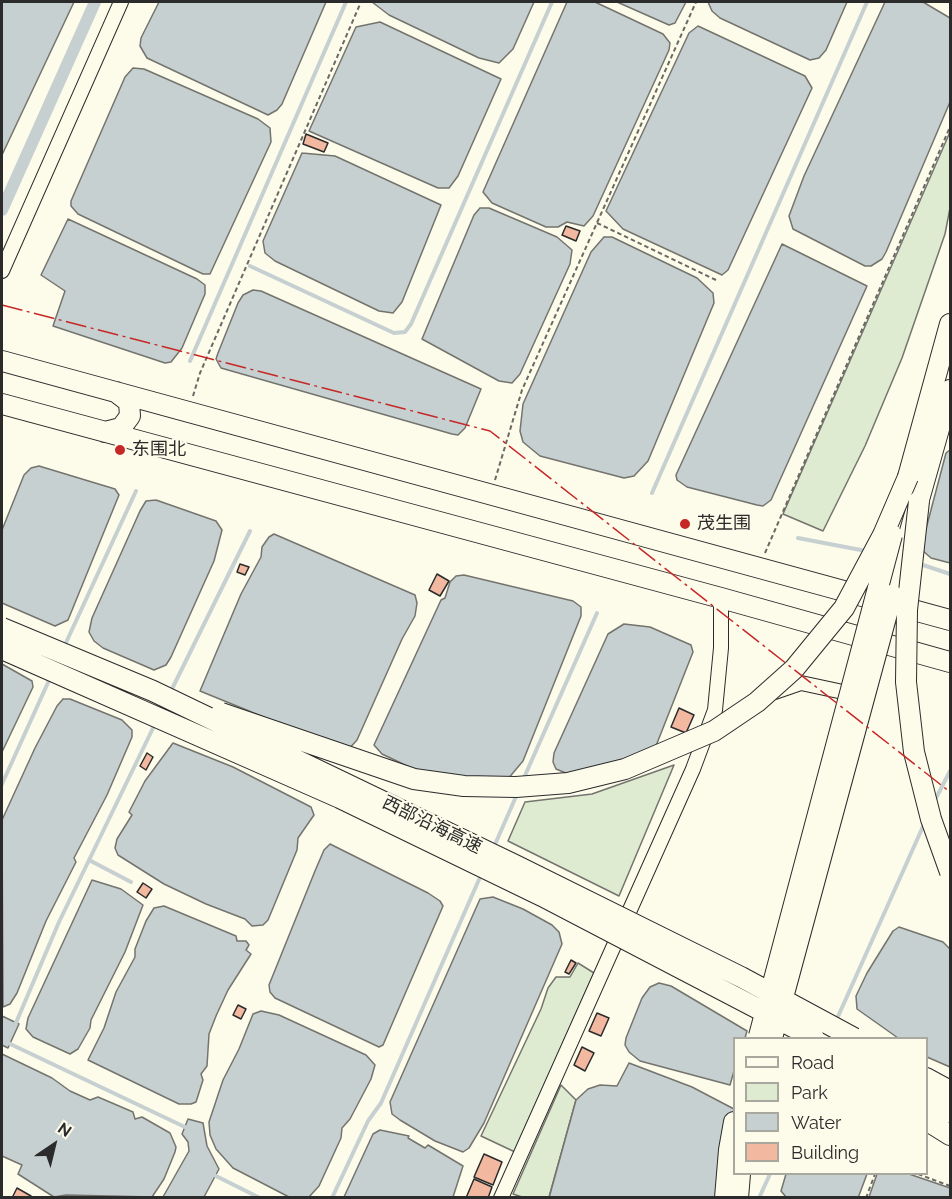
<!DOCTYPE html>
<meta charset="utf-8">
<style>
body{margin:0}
#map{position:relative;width:952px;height:1199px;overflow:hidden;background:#fdfbea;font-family:Raleway,sans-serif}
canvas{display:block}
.frame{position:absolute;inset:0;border:3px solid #2b2b2b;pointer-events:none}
.legend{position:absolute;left:733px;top:1037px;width:195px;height:138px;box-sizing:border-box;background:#fdfbea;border:2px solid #a9a89e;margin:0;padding:8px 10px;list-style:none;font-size:18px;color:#2b2b2b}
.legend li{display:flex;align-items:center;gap:12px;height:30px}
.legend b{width:30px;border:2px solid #a9a89e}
.north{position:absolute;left:24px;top:1115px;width:60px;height:60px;-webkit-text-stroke:4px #fdfbea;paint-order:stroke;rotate:35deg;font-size:16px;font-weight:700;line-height:24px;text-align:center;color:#2b2b2b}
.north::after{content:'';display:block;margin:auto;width:21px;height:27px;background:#2b2b2b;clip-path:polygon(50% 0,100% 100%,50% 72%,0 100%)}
</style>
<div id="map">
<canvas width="952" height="1199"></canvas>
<div class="frame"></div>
<ul class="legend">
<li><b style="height:8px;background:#fdfbea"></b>Road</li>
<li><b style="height:16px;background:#deebd1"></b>Park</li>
<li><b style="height:16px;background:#c7d0d0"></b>Water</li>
<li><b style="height:16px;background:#f2b8a0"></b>Building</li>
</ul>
<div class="north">N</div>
</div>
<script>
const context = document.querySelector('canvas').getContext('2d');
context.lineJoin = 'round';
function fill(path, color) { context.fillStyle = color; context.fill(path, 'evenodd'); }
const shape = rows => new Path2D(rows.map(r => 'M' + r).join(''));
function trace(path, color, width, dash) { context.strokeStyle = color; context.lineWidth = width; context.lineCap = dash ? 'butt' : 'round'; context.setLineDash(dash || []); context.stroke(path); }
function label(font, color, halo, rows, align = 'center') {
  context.font = font + ' Raleway,"Noto Sans SC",sans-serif'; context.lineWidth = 4.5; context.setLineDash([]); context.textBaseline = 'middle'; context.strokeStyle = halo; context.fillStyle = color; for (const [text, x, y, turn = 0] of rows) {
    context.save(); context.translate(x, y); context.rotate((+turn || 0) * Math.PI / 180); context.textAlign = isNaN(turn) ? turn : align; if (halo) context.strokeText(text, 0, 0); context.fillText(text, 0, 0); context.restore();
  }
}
const green = shape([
 [950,132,950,208,945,234,902,358,865,446,823,531,783,514,950,132],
 [674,765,619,896,508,841,525,802,592,794,674,765],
 [578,963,594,973,515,1152,481,1136,541,1009,548,988,556,977,570,977,578,963],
 [561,1085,576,1100,549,1197,522,1197,513,1194,561,1085]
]);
fill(green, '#deebd1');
trace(green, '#74746e', 1.5);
const water = shape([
 [2,2,74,2,2,155,2,2],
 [159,2,326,2,282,104,277,110,268,115,147,58,140,46,141,38,159,2],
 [372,2,534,2,513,49,499,63,479,58,389,15,372,2],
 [567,2,595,2,663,34,670,43,669,50,593,216,584,226,567,222,558,227,546,227,492,203,483,192,567,2],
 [617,2,686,2,675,23,669,25,617,2],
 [708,2,847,2,826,50,819,58,810,60,720,18,712,11,708,2],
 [885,2,923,2,950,18,950,102,886,252,882,259,871,266,865,266,793,229,789,216,804,176,885,2],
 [380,22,501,79,458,176,449,188,438,188,309,131,356,27,380,22],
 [698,26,805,76,812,88,728,270,722,275,623,229,606,211,689,33,698,26],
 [133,68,144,69,258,119,270,128,271,142,210,274,203,274,78,214,71,206,71,201,125,77,133,68],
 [302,153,335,156,441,205,402,302,393,313,379,311,275,261,265,253,263,241,302,153],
 [480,208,489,208,557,237,572,250,570,264,520,374,512,383,499,381,422,339,474,215,480,208],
 [68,219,197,279,205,285,205,294,182,348,171,362,165,363,53,326,65,291,41,275,68,219],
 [604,237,612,237,697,278,713,293,714,303,648,461,634,476,624,478,540,456,523,442,520,431,523,404,591,252,604,237],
 [782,244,867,286,771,500,763,506,757,505,687,487,677,480,676,475,782,244],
 [253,290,261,291,481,389,465,428,458,435,452,434,221,368,216,359,218,353,238,303,243,295,253,290],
 [950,450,950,563,931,558,922,550,922,544,946,453,950,450],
 [39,466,115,489,119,495,68,620,55,626,2,603,2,530,24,475,31,468,39,466],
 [156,500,216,521,222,530,214,561,171,657,166,665,154,670,103,648,94,641,89,632,92,618,140,511,146,501,156,500],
 [274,534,415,595,417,603,415,616,402,639,357,740,347,751,200,691,241,594,261,557,262,547,269,537,274,534],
 [464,575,573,601,581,607,581,616,523,761,507,780,424,774,382,754,374,745,441,600,445,598,450,582,456,576,464,575],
 [624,624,650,627,691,645,693,652,652,756,578,778,556,769,553,762,554,753,608,634,624,624],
 [2,664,32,681,33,687,2,752,2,664],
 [63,699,70,699,122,720,132,730,132,737,107,795,74,858,76,862,46,921,17,993,10,1004,3,1007,2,820,35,748,57,706,63,699],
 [173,743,233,767,311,807,314,815,298,838,297,850,268,920,263,925,252,926,245,919,206,904,164,884,118,855,115,848,117,839,132,815,129,812,145,781,173,743],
 [330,844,428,893,440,901,443,906,383,1045,379,1047,275,998,270,992,269,985,315,871,324,850,330,844],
 [92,880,121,889,143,905,125,952,91,1020,90,1028,78,1049,70,1054,33,1037,26,1029,28,1018,92,880],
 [493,897,523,909,552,925,559,932,562,944,484,1123,469,1148,463,1152,435,1141,400,1120,392,1114,390,1102,480,899,493,897],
 [164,906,236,936,237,941,246,941,249,945,246,950,251,954,228,990,216,1016,209,1034,207,1066,201,1074,203,1080,196,1102,191,1104,179,1104,88,1060,104,1028,116,992,135,957,135,949,146,921,154,908,164,906],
 [899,927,943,942,950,949,950,1067,927,1057,926,1038,898,1038,857,1009,856,996,867,973,893,931,899,927],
 [659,983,671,986,747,1031,745,1038,734,1038,734,1071,730,1085,640,1061,629,1052,625,1045,626,1038,642,998,650,987,659,983],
 [261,1011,279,1015,366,1055,375,1065,371,1079,350,1119,342,1128,341,1138,319,1186,309,1197,289,1197,233,1168,216,1149,210,1135,209,1122,223,1080,239,1049,253,1014,261,1011],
 [2,1016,19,1024,8,1048,2,1045,2,1016],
 [2,1054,52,1078,70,1091,90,1100,98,1097,133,1112,135,1119,142,1117,170,1133,176,1147,175,1152,164,1179,152,1197,66,1195,54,1197,18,1174,22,1165,2,1156,2,1054],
 [629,1063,692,1087,734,1109,734,1174,727,1197,549,1198,576,1100,588,1089,600,1085,617,1086,629,1063],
 [188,1119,203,1123,207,1146,219,1169,204,1197,163,1197,189,1151,188,1142,182,1134,188,1119],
 [380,1130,409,1136,408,1138,425,1148,428,1145,463,1166,453,1197,344,1197,373,1134,380,1130],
 [786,1174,867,1174,858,1198,786,1197,781,1191,786,1174],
 [877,1174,909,1174,950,1188,950,1197,869,1197,877,1174]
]);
fill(water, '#c7d0d0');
trace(water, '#74746e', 1.5);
trace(shape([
 [250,266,394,333,405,332,411,324,552,2],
 [190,361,346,2],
 [652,493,867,2],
 [798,538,866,551],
 [917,563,950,574],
 [64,647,136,491],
 [170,693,250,531],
 [523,780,597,613],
 [2,784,51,676],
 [934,802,950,771],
 [493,849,518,792],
 [89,860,131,882],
 [836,1021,925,822],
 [15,1025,59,922,155,724],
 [6,1042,187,1128],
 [212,1174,260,1198],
 [332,1198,368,1121,381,1103,481,875],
 [759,1198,770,1174]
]), '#c7d0d0', 4);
trace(shape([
 [2,210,95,2]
]), '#c7d0d0', 12);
const building = shape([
 [306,134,328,143,324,152,303,144,306,134],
 [566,226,580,231,576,241,562,235,566,226],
 [240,564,249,567,245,575,237,572,240,564],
 [437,574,449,581,440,596,429,590,437,574],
 [679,708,694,715,686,733,671,727,679,708],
 [147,753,153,757,146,770,140,766,147,753],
 [143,883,152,889,146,898,137,892,143,883],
 [571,960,576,963,569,974,565,972,571,960],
 [238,1005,246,1009,241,1019,233,1015,238,1005],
 [597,1013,609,1018,601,1036,589,1031,597,1013],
 [582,1047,594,1053,585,1071,574,1065,582,1047],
 [484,1154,502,1162,493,1185,474,1177,484,1154],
 [474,1179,492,1187,488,1198,466,1198,474,1179],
 [17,1188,31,1196,30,1198,12,1198,17,1188]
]);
fill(building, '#f2b8a0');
trace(building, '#2b2b2b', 1.5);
const minor = shape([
 [2,271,121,2],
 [775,692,801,683,857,695],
 [501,1198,693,769,715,710,721,648,721,598]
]);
const highway = shape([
 [2,361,950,620],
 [2,404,721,598,950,662],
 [105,432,121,428,130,416,129,402,116,392],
 [908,477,950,324],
 [892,595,950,390],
 [926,1078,950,1091],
 [926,1099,950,1112],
 [926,1120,950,1135],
 [725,1198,729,1150,734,1122],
 [738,1198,740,1174]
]);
trace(minor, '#2b2b2b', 16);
trace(highway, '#2b2b2b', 22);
trace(shape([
 [597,223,716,280],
 [193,396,200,373,361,2],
 [495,480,522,390,696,2],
 [765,553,950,127],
 [918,1174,950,1186],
 [866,1198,875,1174]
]), '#6a6964', 2, [4.5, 3]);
trace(minor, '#fdfbea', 14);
trace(highway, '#fdfbea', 20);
const highwayBridge = shape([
 [919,501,907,610,906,682,914,752,931,819,950,872],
 [2,628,153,691,515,865,741,977,854,1038],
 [2,649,340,798,542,896,814,1038],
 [221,713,414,779,464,786,516,787,568,783,625,769,714,731,757,702,794,669,844,608,883,535,908,477],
 [759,1036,892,535],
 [772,1038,892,595]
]);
trace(highwayBridge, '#2b2b2b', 22, []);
trace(highwayBridge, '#fdfbea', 20);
trace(shape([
 [2,305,490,431,950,792]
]), '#c62828', 1.5, [21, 4.5, 3, 4.5]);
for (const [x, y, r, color] of [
 [120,450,6,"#c62828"],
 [685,524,6,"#c62828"]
]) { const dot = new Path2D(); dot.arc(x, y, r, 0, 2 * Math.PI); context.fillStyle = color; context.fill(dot); trace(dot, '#fdfbea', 2); }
label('18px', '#2b2b2b', '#fdfbea', [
 ["东围北",132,450],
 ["茂生围",697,524]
], 'left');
label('18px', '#2b2b2b', '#fdfbea', [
 ["西部沿海高速",432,825,26]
]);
</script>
